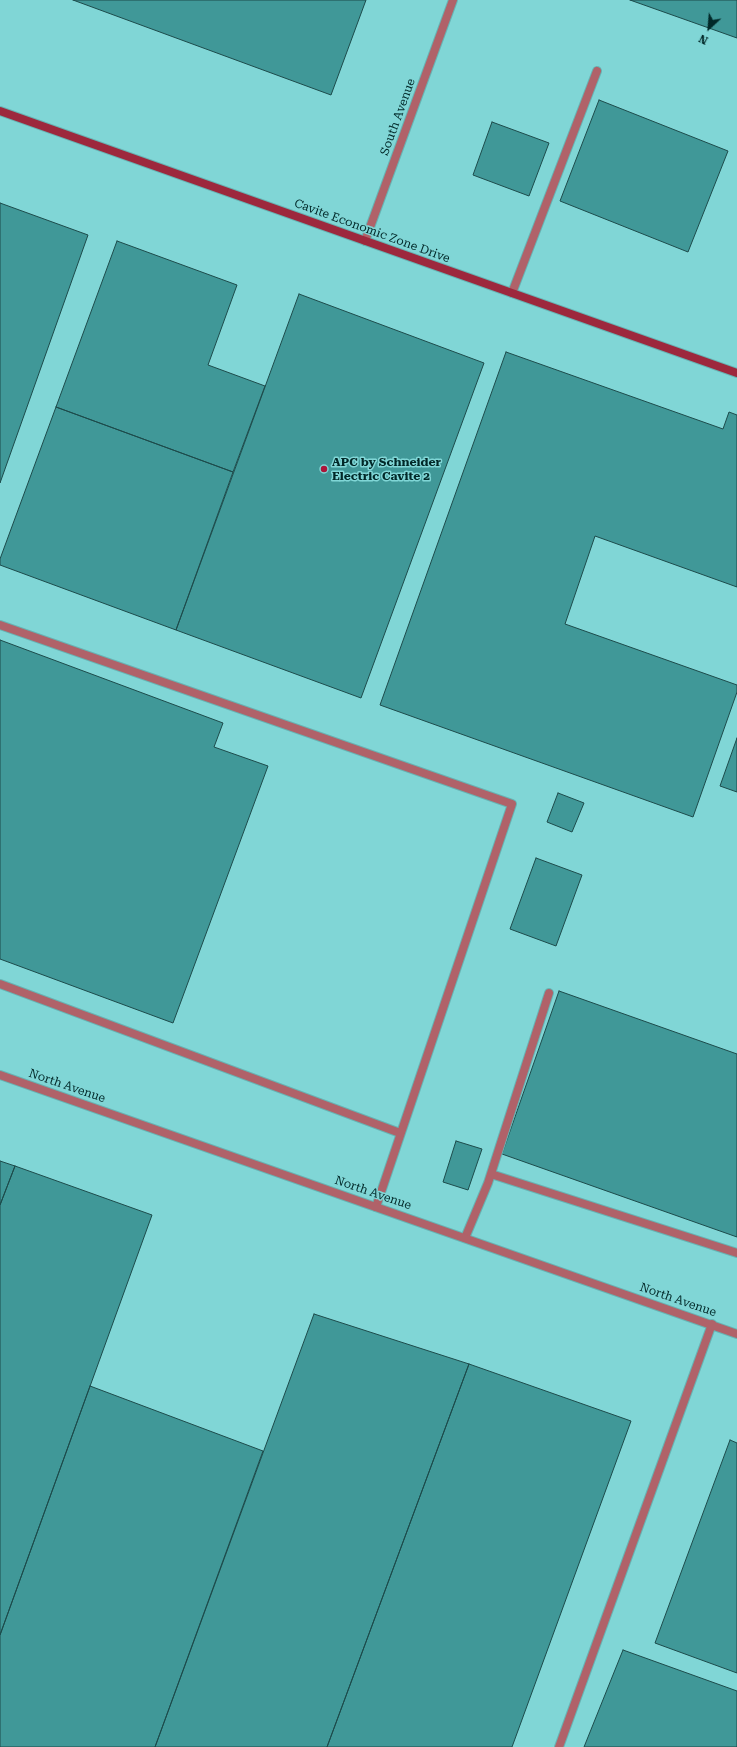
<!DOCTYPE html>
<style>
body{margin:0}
#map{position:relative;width:737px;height:1747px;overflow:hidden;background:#80d6d6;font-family:"Roboto Serif",serif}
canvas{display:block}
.north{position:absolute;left:689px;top:8px;width:40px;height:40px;-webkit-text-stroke:3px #80d6d6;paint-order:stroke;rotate:206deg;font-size:11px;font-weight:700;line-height:16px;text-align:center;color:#012828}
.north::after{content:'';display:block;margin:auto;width:14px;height:18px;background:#012828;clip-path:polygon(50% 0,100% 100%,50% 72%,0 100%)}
</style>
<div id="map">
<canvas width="737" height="1747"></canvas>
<div class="north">N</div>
</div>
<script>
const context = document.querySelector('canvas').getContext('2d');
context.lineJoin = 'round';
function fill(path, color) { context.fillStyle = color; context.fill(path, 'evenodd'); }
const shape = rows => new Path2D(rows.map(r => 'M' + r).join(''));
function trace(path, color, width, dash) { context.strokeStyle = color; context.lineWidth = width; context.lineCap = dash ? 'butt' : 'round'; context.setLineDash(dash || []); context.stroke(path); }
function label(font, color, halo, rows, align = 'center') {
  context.font = font + ' "Roboto Serif",serif'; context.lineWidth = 3; context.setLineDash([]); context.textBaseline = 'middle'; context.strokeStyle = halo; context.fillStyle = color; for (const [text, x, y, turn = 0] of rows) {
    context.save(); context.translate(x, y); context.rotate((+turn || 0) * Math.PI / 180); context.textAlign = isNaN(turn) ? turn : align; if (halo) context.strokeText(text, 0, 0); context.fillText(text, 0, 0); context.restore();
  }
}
const building = shape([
 [73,0,366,0,331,95,73,0],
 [630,0,737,0,737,38,630,0],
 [599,100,728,151,688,252,560,201,599,100],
 [492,122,549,143,529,196,473,175,492,122],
 [0,203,88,235,0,483,0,203],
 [117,241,237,285,208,365,265,386,233,472,56,407,117,241],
 [299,294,484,363,361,698,176,630,299,294],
 [506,352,723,429,729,412,737,415,737,587,595,536,565,624,737,685,737,692,693,817,380,705,506,352],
 [56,407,233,472,176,630,0,565,0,559,56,407],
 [0,640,223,723,214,747,268,766,173,1023,0,959,0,640],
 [737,738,737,792,720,786,737,738],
 [558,793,584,803,572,832,547,822,558,793],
 [536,858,582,875,556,946,510,929,536,858],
 [559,991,737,1054,737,1237,502,1154,559,991],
 [456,1141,482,1149,468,1190,443,1182,456,1141],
 [0,1161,15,1166,0,1205,0,1161],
 [15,1166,152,1215,0,1635,0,1205,15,1166],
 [314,1314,469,1364,327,1747,155,1747,314,1314],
 [469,1364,631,1421,512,1747,327,1747,469,1364],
 [90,1386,263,1451,155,1747,0,1747,0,1635,90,1386],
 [730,1440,737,1443,737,1673,655,1643,730,1440],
 [623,1650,737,1691,737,1747,584,1747,623,1650]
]);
fill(building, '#409898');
trace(building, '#1d4b4b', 1);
const lane = shape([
 [512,293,597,71],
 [0,625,512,804,376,1207],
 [0,984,400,1133],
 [491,1174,737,1253],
 [465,1238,488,1183,549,993],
 [559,1747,712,1324]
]);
const street = shape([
 [365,241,453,0],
 [0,1075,737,1334]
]);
const secondary = shape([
 [0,111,737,373]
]);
trace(lane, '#67b3b3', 10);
trace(street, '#67b3b3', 10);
trace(secondary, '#67b3b3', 10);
trace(lane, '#b06269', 8);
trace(street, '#b06269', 8);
trace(secondary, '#9d283d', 8);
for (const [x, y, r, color] of [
 [324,469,4,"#ab1539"]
]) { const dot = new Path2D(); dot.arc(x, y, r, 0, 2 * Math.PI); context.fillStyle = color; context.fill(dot); trace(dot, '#80d6d6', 1.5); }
label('12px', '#012828', '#80d6d6', [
 ["South Avenue",398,117,-70],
 ["Cavite Economic Zone Drive",372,231,20],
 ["North Avenue",67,1086,19],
 ["North Avenue",373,1193,19],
 ["North Avenue",678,1300,19]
]);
label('bold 12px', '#012828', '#80d6d6', [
 ["APC by Schneider",332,462],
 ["Electric Cavite 2",332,476]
], 'left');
</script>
